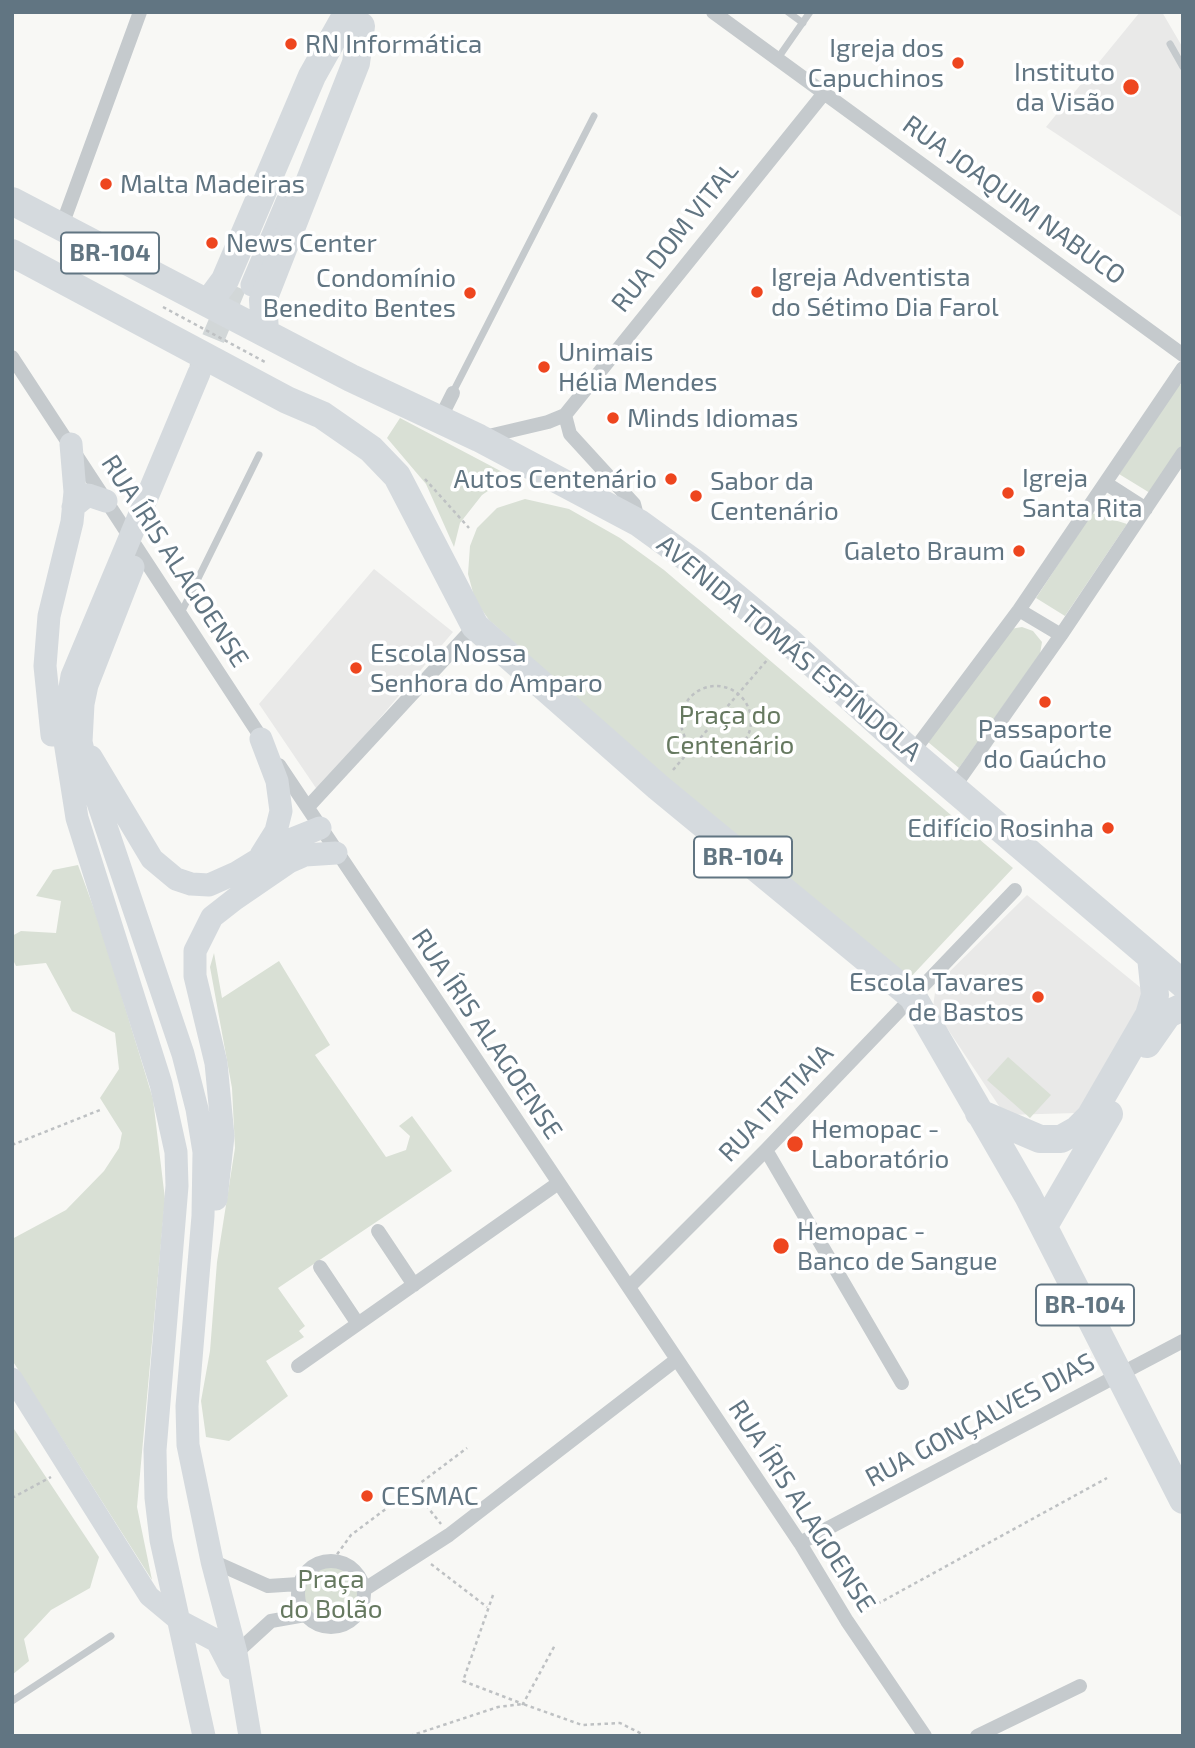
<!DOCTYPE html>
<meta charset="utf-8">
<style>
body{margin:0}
#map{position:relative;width:1195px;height:1748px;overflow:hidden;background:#f8f8f5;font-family:"Exo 2",sans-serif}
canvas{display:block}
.frame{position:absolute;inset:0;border:14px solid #617582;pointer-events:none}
</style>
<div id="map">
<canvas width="1195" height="1748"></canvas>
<div class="frame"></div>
</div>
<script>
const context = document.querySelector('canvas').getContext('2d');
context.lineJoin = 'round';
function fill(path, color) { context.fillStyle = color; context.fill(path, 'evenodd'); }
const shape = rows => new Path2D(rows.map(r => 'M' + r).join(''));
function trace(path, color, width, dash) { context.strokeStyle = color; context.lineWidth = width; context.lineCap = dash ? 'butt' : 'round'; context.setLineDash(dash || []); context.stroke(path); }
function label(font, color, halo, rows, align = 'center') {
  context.font = font + ' "Exo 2",sans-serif'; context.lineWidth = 7; context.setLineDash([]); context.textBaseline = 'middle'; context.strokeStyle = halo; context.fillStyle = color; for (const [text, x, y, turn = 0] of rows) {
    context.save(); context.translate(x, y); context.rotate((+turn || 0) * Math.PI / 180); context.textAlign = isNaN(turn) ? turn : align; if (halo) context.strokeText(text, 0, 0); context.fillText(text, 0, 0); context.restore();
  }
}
fill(shape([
 [1140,12,1162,12,1183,48,1183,218,1046,127],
 [374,569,453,632,318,791,259,704],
 [1027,895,1141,988,1144,1009,1077,1113,1005,1115,933,1007,936,985]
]), '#e9e9e8');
fill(shape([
 [1179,384,1183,385,1183,444,1150,493,1119,474],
 [400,418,510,476,482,495,460,523,454,547,426,484,387,438],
 [525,499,569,509,620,538,664,570,1013,868,907,981,669,781,489,620,475,600,468,574,470,546,477,528,497,508],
 [1092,513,1127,524,1065,616,1036,598],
 [1022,627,1033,631,1042,642,1040,654,959,768,928,742,1010,629],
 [78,865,101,928,153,1099,165,1199,137,1507,152,1580,12,1360,12,1239,66,1210,104,1171,119,1148,122,1133,100,1098,119,1069,115,1033,72,1011,46,963,16,966,12,958,12,936,21,931,56,933,61,901,36,896,53,870],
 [214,953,222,998,279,961,330,1045,315,1055,386,1157,406,1150,410,1136,399,1126,412,1116,452,1171,278,1288,305,1326,299,1331,304,1337,266,1361,288,1396,229,1441,206,1437,201,1401,210,1351,217,1262,235,1148,232,1088,210,967],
 [1008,1057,1051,1095,1030,1118,987,1080],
 [12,1426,99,1557,90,1588,51,1610,24,1639,29,1661,12,1675],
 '304 1594a27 27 0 1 1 54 0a27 27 0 1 1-54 0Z'
]), '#d9e0d5');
trace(shape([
 [200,370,238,279]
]), '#d2d7d8', 23, [23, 11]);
trace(shape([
 [163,307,265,362],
 [425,479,469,528],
 '681 721a35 35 0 1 1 70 0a35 35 0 1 1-70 0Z',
 [673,770,768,659],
 [12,1145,100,1110],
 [413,1489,441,1524],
 [12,1498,51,1477],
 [333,1560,351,1535,467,1448],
 [431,1564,487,1607],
 [493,1595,463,1681,523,1704,555,1645],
 [859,1614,1107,1478],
 [410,1736,498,1707,523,1704,582,1725,620,1723,646,1736]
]), '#bec1c3', 2.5, [3.5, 3.5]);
trace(shape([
 [788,12,803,23],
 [1170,44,1183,67],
 [778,58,810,12],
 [453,392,594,116],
 [180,615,259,455],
 [12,1701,111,1636]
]), '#c5cacd', 7);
trace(shape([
 [713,12,1183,355],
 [61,228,140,12],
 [12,357,266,745],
 [565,415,570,434,634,504,639,523],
 [439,421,453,393],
 [480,438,548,422,565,415,825,92],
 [1107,484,1146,509],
 [1019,610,1061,635],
 [912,753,1019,610,1183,368],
 [279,765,800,1543,847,1621,925,1736],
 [954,787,1061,635,1183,453],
 [308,807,475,626],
 [766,1150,902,1383],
 [378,1231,414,1285],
 [320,1267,358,1324],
 [629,1287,766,1150,1015,890],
 [298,1366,557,1184],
 [800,1543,1183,1341],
 '298 1594a33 33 0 1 1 66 0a33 33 0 1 1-66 0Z',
 [212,1561,268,1586,299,1584],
 [365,1589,449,1535,676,1360],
 [236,1653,271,1621,305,1615],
 [977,1736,1080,1686]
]), '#c5cacd', 14);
trace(shape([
 [12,1378,149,1596,179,1621]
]), '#d5dade', 21);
trace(shape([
 [252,285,287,202],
 [199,373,72,676,63,729,77,818,161,1084,176,1152,177,1186,155,1450,156,1498,161,1540,204,1736],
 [73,507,88,495,106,501],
 [133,567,87,685,83,704,81,742,89,776,183,1054,197,1109,204,1152,203,1216,187,1406,188,1445,212,1561,236,1653,250,1736],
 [52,735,45,666,49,616,72,522,75,492,71,444],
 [91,757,152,859,176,879,191,884,209,885,236,873,290,840,320,828],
 [261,855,276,831,281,811,277,781,261,739],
 [216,1199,223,1136,216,1063,195,976,195,951,212,917,235,899,289,862,305,855,336,853],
 [179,1621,217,1641,231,1668]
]), '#d5dade', 23);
trace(shape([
 [12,201,351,378,479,438,639,523,697,565,786,639,912,753,1183,984],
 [12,253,287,400,322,415,371,449,397,476,475,626,658,787,913,997,1028,1196,1183,1500],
 [208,303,225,280,312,76,344,19],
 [265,332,263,300,356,63,361,26],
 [1147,1044,1168,1014,1183,1007],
 [979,1113,1040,1139,1061,1139,1077,1130,1090,1117,1149,1015,1155,995,1151,957],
 [1044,1226,1109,1114]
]), '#d5dade', 28);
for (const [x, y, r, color] of [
 [291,44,7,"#ee461f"],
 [958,63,7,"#ee461f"],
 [1131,87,9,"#ee461f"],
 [106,184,7,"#ee461f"],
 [212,243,7,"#ee461f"],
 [757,292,7,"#ee461f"],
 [470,293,7,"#ee461f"],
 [544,367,7,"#ee461f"],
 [613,418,7,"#ee461f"],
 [671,479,7,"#ee461f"],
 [1008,493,7,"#ee461f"],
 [696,496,7,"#ee461f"],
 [1019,551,7,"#ee461f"],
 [356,668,7,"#ee461f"],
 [1045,702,7,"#ee461f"],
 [1108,828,7,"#ee461f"],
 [1038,997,7,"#ee461f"],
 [795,1144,9,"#ee461f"],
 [781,1246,9,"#ee461f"],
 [367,1496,7,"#ee461f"]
]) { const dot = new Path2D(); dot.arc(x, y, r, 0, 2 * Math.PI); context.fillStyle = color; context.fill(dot); trace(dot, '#fff', 2.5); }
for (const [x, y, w] of [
 [110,253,98],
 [743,857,98],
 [1085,1305,98]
]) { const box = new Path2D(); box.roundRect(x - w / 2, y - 20.5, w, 41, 5); context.fillStyle = '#fff'; context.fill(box); trace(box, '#617582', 2); }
label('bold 24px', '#617582', null, [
 ["BR-104",110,253],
 ["BR-104",743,857],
 ["BR-104",1085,1305]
]);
label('26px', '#617582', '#fff', [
 ["RN Informática",305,44],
 ["Igreja dos",944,48,"right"],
 ["Capuchinos",944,78,"right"],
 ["Instituto",1115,72,"right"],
 ["da Visão",1115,102,"right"],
 ["Malta Madeiras",120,184],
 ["News Center",226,243],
 ["Igreja Adventista",771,277],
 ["do Sétimo Dia Farol",771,307],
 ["Condomínio",456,278,"right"],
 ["Benedito Bentes",456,308,"right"],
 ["Unimais",558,352],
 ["Hélia Mendes",558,382],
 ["Minds Idiomas",627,418],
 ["Igreja",1022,478],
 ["Santa Rita",1022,508],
 ["Autos Centenário",657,479,"right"],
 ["Sabor da",710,481],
 ["Centenário",710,511],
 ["Galeto Braum",1005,551,"right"],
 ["Escola Nossa",370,653],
 ["Senhora do Amparo",370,683],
 ["Passaporte",1045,729,"center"],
 ["do Gaúcho",1045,759,"center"],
 ["Edifício Rosinha",1094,828,"right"],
 ["Escola Tavares",1024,982,"right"],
 ["de Bastos",1024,1012,"right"],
 ["Hemopac -",811,1129],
 ["Laboratório",811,1159],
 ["Hemopac -",797,1231],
 ["Banco de Sangue",797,1261],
 ["CESMAC",381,1496]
], 'left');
label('26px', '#617582', '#fff', [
 ["RUA JOAQUIM NABUCO",1014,200,36],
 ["RUA DOM VITAL",675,237,-51],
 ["RUA ÍRIS ALAGOENSE",175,561,57],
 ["AVENIDA TOMÁS ESPÍNDOLA",789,648,40],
 ["RUA ÍRIS ALAGOENSE",487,1034,56],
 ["RUA ITATIAIA",776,1103,-46],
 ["RUA GONÇALVES DIAS",980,1420,-28],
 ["RUA ÍRIS ALAGOENSE",802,1506,57]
]);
label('26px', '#667960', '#fff', [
 ["Praça do",730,715],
 ["Centenário",730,745],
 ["Praça",331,1579],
 ["do Bolão",331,1609]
]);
</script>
